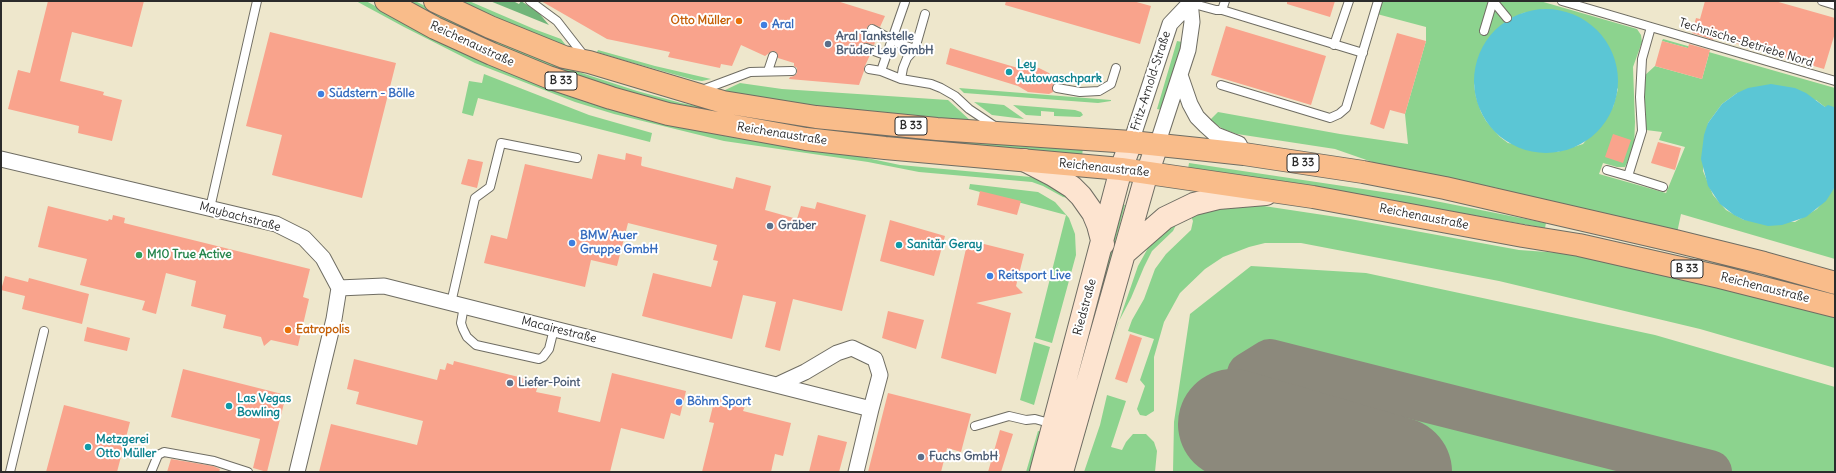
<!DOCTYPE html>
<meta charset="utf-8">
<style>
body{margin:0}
#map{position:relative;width:1836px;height:473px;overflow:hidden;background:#eee7cc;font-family:Delius,sans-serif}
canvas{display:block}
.frame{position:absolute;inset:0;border:2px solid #2b2b2b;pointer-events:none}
</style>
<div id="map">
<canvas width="1836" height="473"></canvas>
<div class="frame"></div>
</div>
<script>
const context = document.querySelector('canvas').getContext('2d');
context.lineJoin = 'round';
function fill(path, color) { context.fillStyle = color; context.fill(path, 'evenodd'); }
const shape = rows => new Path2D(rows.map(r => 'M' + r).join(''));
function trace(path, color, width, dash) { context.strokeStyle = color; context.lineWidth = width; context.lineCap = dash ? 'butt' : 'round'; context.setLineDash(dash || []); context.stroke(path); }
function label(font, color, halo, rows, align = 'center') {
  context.font = font + ' Delius,sans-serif'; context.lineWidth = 4; context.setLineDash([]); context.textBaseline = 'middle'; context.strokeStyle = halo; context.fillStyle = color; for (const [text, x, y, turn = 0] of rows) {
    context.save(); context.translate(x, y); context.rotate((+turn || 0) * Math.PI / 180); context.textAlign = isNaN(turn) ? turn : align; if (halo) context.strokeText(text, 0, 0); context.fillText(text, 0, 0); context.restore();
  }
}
fill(shape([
 [356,1,366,1,406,23,656,121,725,136,848,154,900,165,1031,177,1044,181,1059,188,1068,198,1063,197,1043,186,1032,182,919,172,868,162,724,141,614,114,575,102,475,63,404,27],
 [403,1,415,1,453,20,554,64,637,91,681,103,733,113,1083,147,1082,157,793,128,635,96,512,53],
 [456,1,469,1,534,29,561,39,568,48],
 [1381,1,1540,1,1637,29,1641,35,1642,42,1633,67,1635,122,1634,148,1625,167,1617,167,1603,163,1599,174,1666,193,1685,147,1659,140,1662,132,1646,130,1644,76,1655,66,1702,79,1709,54,1662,41,1663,39,1835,88,1835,109,1834,107,1825,107,1816,100,1737,93,1722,104,1708,123,1703,171,1713,195,1726,210,1744,220,1795,222,1817,209,1835,187,1835,259,1681,214,1677,233,1551,204,1497,188,1378,164,1335,149,1237,134,1223,129,1210,120,1218,112,1340,134,1408,144,1405,114,1426,41,1426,27,1377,14],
 [1547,9,1618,89,1613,107,1583,144,1557,152,1508,143,1500,137,1486,121,1481,112,1476,97,1474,85,1504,23,1523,13],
 [1177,41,1182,42,1162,110,1157,109],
 [598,50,655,66,711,79,702,81,694,80,623,60,597,52],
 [484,74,589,115,652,133,650,142,478,98,473,116,462,113,469,81,482,83],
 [740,83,782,89,948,100,972,122,852,112,723,91],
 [959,88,1111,100,1111,101,1098,103,964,93],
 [974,102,1004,105,1024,119,992,115],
 [1013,105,1075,110,1081,112,1083,115,1080,117,1054,116,1054,112,1041,111,1041,116,1026,115],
 [1189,163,1410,196,1546,223,1545,228,1294,183,1188,169],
 [970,184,1038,192,1055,202,1069,218,1075,234,1076,255,1052,343,1035,338,1066,215,969,189],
 [1244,203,1350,219,1519,250,1575,254,1835,316,1835,368,1700,329,1499,281,1301,243,1265,243,1249,247,1223,257,1205,269,1180,293,1164,322,1154,357,1154,411,1146,416,1140,415,1137,409,1145,386,1140,380,1154,339,1128,331,1132,320,1144,299,1155,269,1166,254,1191,230,1193,221,1190,214],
 [1120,204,1125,205,1105,280,1103,281],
 [1176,225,1173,231,1152,251,1144,267,1131,298,1118,323,1093,399,1087,427,1073,472,1069,466,1138,266,1148,248,1157,237,1168,227],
 [1251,266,1366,273,1655,335,1835,387,1835,472,1173,472,1174,422,1190,314],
 [1034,342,1050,347,1034,405,1020,400],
 [1107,395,1126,401,1111,447,1122,450,1126,442,1133,434,1146,434,1154,442,1157,451,1155,472,1084,472,1100,425],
 [1038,431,1043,432,1035,472,1026,472]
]), '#8cd38e');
fill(shape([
 [490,1,513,1,519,4,521,1,538,12,549,25]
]), '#71b579');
fill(shape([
 '1474 81a72 72 0 1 1 144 0a72 72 0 1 1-144 0Z',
 [1771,84,1795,88,1806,93,1825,107,1828,105,1834,107,1835,187,1826,201,1806,217,1782,225,1768,226,1744,220,1734,215,1720,204,1708,186,1701,159,1704,135,1708,123,1722,104,1737,93,1748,88]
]), '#5bc6d5');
trace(shape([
 [1233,424,1249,374,1270,361,1710,472]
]), '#8c897c', 44);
trace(shape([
 [1233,424,1397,472]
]), '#8c897c', 110);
fill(shape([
 [48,1,144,1,132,47,72,32,60,81,104,92,103,95,122,100,112,141,78,133,79,126,8,109,18,70,30,73],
 [541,1,837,1,885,16,880,27,872,24,867,27,868,32,877,38,874,45,865,43,861,46,862,52,870,55,864,68,864,71,859,85,789,79,790,77,794,76,797,73,797,68,794,66,794,63,778,58,778,55,775,51,772,51,765,56,741,45,732,66,721,64,720,68,668,57,670,52,607,39],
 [1006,1,1133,1,1151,6,1140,44,1005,5],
 [1287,1,1335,1,1330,17,1287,4],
 [1705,1,1775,1,1835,18,1835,33,1824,69,1714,37,1713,40,1692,33,1696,18,1700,19],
 [1226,26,1326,56,1311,105,1211,75],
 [270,32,396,63,362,198,272,175,282,135,246,126],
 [1397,33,1426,41,1405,114,1390,110,1384,129,1370,124],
 [1662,41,1688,48,1689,44,1710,50,1702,79,1655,66],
 [950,48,1018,68,1027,66,1039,68,1049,73,1057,83,1053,85,1053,92,1049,94,1028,92,1018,86,946,64],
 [1613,134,1631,140,1623,163,1605,157],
 [1658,142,1681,148,1675,170,1651,163],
 [626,153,642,157,641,165,642,166,733,189,736,177,771,186,765,210,797,219,801,206,815,209,817,202,866,215,842,311,793,299,780,351,765,347,776,302,743,295,732,339,642,316,653,273,711,287,718,261,713,260,717,245,628,223,617,266,591,260,585,287,484,263,491,235,507,239,525,164,592,179,598,154,625,160],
 [468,159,483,162,477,188,461,184],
 [980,191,1021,201,1017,215,977,205],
 [48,206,108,221,109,219,112,220,113,215,125,218,124,223,310,269,303,297,309,299,298,346,271,340,264,346,261,337,223,328,226,315,191,306,196,281,166,273,156,314,142,310,145,301,80,285,87,259,38,247],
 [890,220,945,236,934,276,880,261],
 [968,240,1024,254,1016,286,1023,293,976,303,1011,313,996,374,941,358],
 [5,276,28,282,29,278,89,294,82,324,22,309,25,296,1,290],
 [888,311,924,320,916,349,882,338],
 [87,327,130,338,127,351,84,341],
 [1130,334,1142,338,1127,383,1115,379],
 [354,359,437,380,440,369,445,370,447,363,453,365,454,361,539,382,536,392,561,397,558,412,600,422,612,373,686,391,680,416,671,413,664,439,621,428,610,472,319,472,331,424,417,445,423,421,356,404,359,392,347,389],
 [183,369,286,395,267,472,253,468,260,439,171,417],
 [888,393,971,414,961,452,947,448,941,472,868,472],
 [715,398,745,406,743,411,791,423,783,456,775,454,771,472,702,472,714,423,709,422],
 [64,405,130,422,117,472,46,472],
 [1000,430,1013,434,1001,472,988,472],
 [818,435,847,442,839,472,809,472],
 [171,459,213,466,220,469,219,472,167,472]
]), '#f9a38c');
const lane = shape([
 [530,1,557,21,585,57],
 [1225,1,1222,10,1363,53],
 [1493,1,1507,18],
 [1562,1,1835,81],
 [1822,1,1835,5],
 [1190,3,1216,10,1222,10],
 [872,29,900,44,915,49],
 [1484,31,1493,1],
 [1334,45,1349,1],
 [866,48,885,55],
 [869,69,881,71,901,79,931,84,941,88,955,96,969,109,996,127],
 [768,71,773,56],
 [881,71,905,2],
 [901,79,903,68,907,58,915,49,925,14],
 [1221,85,1330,118,1339,114,1346,108,1378,1],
 [1057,88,1080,92,1099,91,1111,84,1116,68],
 [702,90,750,72,792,71],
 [1607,170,1628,176,1642,131,1640,97,1642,59,1651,27],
 [1628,176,1663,187],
 [210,208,257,1],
 [451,303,475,198,490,187,501,143,577,158],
 [464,306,461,323,463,329,467,337,476,345,539,359,543,357,549,349,554,329],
 [975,426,1009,416,1026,420,1035,419,1053,424],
 [10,472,44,331],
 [151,472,158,455,164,452,214,461,248,472]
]);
const street = shape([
 [1180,75,1190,104,1197,117,1206,126,1216,135,1239,144,1244,154],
 [1131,142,1170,24,1190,3],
 [1157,145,1188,50,1192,22,1190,1],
 [1,159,276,224,304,238,323,258,339,288,334,319,297,472],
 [339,288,384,286,705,367,871,409,880,375,875,359,852,348,837,353,805,372,777,385],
 [856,472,871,409]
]);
const secondary = shape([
 [1024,160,1053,175,1072,187,1081,196,1093,213,1098,225,1103,244],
 [1126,252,1165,218,1194,204,1218,198,1266,194],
 [1041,472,1121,169,1131,142],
 [1062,472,1144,183,1157,145]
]);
const primary = shape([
 [386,1,435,28,492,54,548,77,611,98,668,114,806,139,885,148,1121,169,1313,197,1523,236,1579,245,1720,277,1835,306],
 [435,1,490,27,564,57,589,62,723,102,816,117,937,129,1131,142,1198,149,1244,154,1363,172,1445,188,1675,241,1764,263,1835,283]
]);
trace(lane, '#6f6d63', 10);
trace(street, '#6f6d63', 17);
trace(secondary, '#6f6d63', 24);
trace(primary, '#6f6d63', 24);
trace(lane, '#fff', 8);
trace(street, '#fff', 15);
trace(secondary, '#fde4d0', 22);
trace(primary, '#f9bc8a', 22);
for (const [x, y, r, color] of [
 [739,21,4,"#e8710a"],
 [764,25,4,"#3f7fe0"],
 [828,44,4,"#5c6f8a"],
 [1009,72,4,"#0f9aa8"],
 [321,94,4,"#3f7fe0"],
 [770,226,4,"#5c6f8a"],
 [572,243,4,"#3f7fe0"],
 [899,245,4,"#0f9aa8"],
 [139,255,4,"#2e9e5b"],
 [990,276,4,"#3f7fe0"],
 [288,330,4,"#e8710a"],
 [510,383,4,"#5c6f8a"],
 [679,402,4,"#3f7fe0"],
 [229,406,4,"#0f9aa8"],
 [88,447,4,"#0f9aa8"],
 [921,457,4,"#5c6f8a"]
]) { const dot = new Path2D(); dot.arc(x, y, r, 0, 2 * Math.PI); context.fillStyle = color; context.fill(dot); trace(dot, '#fff', 1.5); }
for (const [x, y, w] of [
 [561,81,32],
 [911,126,32],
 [1303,163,32],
 [1687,269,32]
]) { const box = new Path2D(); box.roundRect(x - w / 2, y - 9, w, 18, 3); context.fillStyle = '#fff'; context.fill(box); trace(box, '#2b2b2b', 1); }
label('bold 11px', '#2b2b2b', null, [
 ["B 33",561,81],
 ["B 33",911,126],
 ["B 33",1303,163],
 ["B 33",1687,269]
]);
label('bold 12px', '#c56008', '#fff', [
 ["Otto Müller",731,21],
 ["Eatropolis",296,330,"left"]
], 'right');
label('bold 12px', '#366cbe', '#fff', [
 ["Aral",772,25],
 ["Südstern - Bölle",329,94],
 ["BMW Auer",580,236],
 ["Gruppe GmbH",580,250],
 ["Reitsport Live",998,276],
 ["Böhm Sport",687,402]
], 'left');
label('bold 12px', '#4e5e75', '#fff', [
 ["Aral Tankstelle",836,37],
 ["Brüder Ley GmbH",836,51],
 ["Gräber",778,226],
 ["Liefer-Point",518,383],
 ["Fuchs GmbH",929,457]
], 'left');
label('12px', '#2b2b2b', '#fff', [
 ["Technische-Betriebe Nord",1746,43,17],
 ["Reichenaustraße",472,44,25],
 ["Fritz-Arnold-Straße",1151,81,-72],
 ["Reichenaustraße",782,134,9],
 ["Reichenaustraße",1104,168,6],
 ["Maybachstraße",240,217,15],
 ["Reichenaustraße",1424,217,11],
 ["Reichenaustraße",1765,288,14],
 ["Riedstraße",1085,307,-75],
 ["Macairestraße",559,330,14]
]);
label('bold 12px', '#0d838f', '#fff', [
 ["Ley",1017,65],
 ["Autowaschpark",1017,79],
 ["Sanitär Geray",907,245],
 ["Las Vegas",237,399],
 ["Bowling",237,413],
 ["Metzgerei",96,440],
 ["Otto Müller",96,454]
], 'left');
label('bold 12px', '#27864d', '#fff', [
 ["M10 True Active",147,255]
], 'left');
</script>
